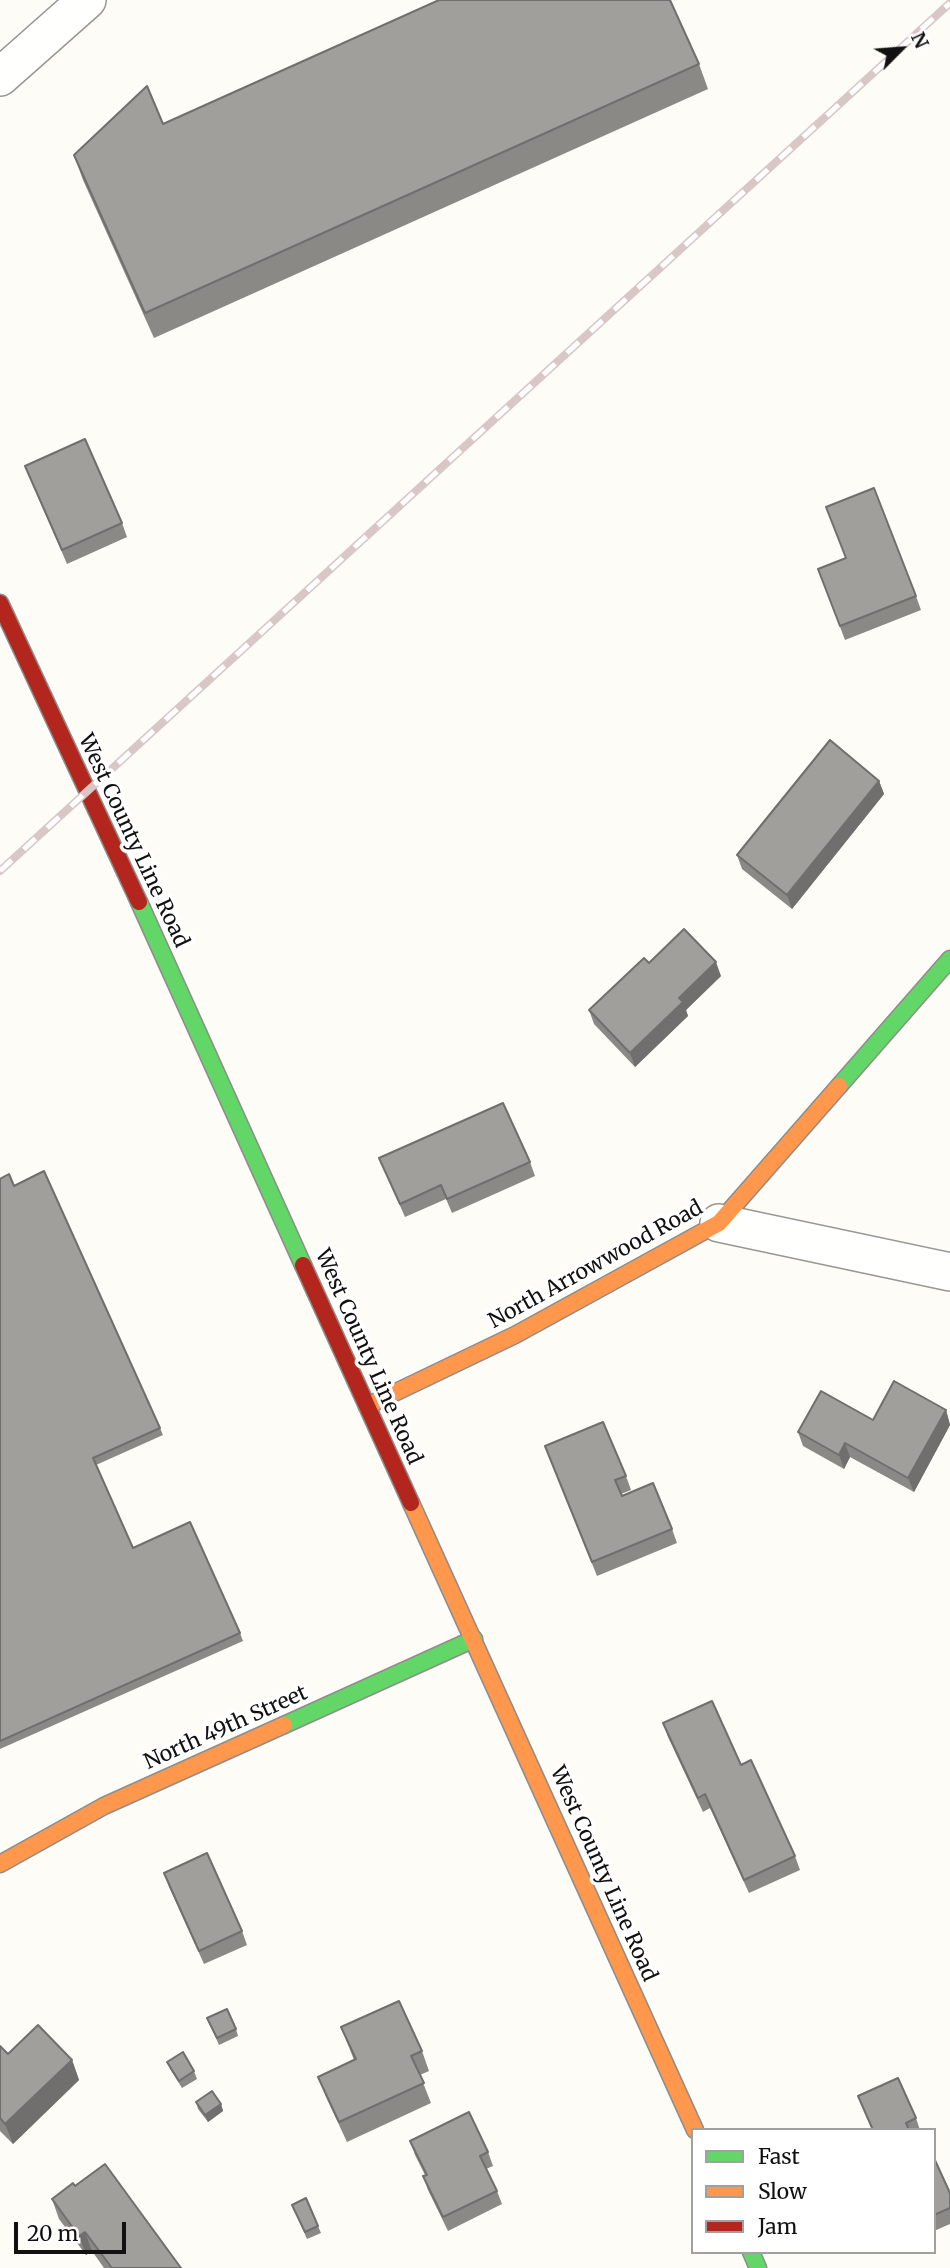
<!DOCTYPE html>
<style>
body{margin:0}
#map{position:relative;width:950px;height:2268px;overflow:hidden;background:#fdfcf7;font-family:Merriweather,serif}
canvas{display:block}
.legend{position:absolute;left:691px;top:2128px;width:245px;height:126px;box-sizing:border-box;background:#fff;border:2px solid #a0a0a0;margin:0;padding:9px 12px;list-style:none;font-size:21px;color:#111}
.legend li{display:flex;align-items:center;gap:14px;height:35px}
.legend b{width:35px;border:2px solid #a0a0a0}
.north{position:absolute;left:866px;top:14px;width:70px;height:70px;-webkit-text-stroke:5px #fff;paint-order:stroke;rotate:65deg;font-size:19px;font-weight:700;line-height:28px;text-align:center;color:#111}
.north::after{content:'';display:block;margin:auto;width:24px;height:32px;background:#111;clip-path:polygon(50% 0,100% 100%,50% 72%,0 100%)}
.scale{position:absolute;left:14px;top:2222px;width:112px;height:32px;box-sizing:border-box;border:4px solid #111;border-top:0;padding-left:9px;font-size:21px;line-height:24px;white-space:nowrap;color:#111;-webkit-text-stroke:5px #fff;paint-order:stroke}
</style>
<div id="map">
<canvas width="950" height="2268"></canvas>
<ul class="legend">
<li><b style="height:9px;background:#63d668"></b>Fast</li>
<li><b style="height:9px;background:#ff974d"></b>Slow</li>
<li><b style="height:9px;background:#b3261e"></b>Jam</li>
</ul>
<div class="north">N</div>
<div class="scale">20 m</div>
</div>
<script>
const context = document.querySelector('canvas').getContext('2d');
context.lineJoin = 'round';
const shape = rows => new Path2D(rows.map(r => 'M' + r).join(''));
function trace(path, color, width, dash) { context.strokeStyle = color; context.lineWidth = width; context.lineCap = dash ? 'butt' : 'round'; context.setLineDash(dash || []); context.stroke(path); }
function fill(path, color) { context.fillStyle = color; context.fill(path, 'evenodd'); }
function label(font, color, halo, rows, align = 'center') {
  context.font = font + ' Merriweather,serif'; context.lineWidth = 7; context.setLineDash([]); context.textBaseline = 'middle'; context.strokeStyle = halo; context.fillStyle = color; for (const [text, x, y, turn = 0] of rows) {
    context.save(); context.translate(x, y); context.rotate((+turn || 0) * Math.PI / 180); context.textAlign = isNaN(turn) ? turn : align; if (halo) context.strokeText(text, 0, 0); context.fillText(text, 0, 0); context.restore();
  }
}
const street = shape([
 [0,77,87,0],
 [719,1223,950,1272]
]);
const fast = shape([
 [139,902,303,1265],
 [839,1086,950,959],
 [284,1725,474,1639],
 [751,2252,758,2268]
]);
const slow = shape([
 [367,1406,515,1335,719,1223,839,1086],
 [411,1503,695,2130],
 [0,1864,104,1806,284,1725]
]);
const jam = shape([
 [0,603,139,902],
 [303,1265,411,1503]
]);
trace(street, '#979795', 40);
trace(fast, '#8e8d8b', 19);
trace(slow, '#8e8d8b', 19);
trace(jam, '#8e8d8b', 19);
trace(street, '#fffffe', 37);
trace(fast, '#63d668', 16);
trace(slow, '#ff974d', 16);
trace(jam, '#b3261e', 16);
const rail = shape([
 [0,871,950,3]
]);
trace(rail, '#d9c6c7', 8);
trace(rail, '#fff', 5, [16]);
fill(shape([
 [699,64,708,89,154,338,83,180,74,155,163,124],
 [25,466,122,523,127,537,67,564],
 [818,569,916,596,921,610,845,640],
 [879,781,884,794,792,909,742,869,737,855],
 [649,963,721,976,686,1010,688,1016,635,1067,594,1024,589,1010],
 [379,1158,530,1162,535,1176,452,1213,446,1199,405,1217],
 [0,1179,14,1186,160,1428,163,1435,96,1465,133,1548,240,1633,243,1641,0,1749],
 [946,1410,950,1425,914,1492,850,1457,844,1469,803,1446,798,1432,873,1420],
 [545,1446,626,1476,631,1490,621,1494,622,1496,672,1529,677,1543,597,1576],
 [663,1723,741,1765,795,1856,800,1870,749,1893,710,1808,703,1812,668,1737],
 [164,1873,242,1931,247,1945,204,1964,169,1887],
 [207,2018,236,2029,238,2036,219,2045],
 [341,2027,422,2051,429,2071,420,2075,431,2103,347,2142,326,2097,318,2077,354,2060],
 [0,2046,8,2054,72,2060,79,2080,13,2144,0,2131],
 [167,2062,194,2071,197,2079,182,2088,170,2069],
 [858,2096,916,2118,920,2130,872,2130],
 [196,2102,221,2104,223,2111,208,2122,198,2109],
 [410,2141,488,2152,493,2166,486,2169,497,2191,502,2204,448,2231,428,2190,423,2176,425,2175,415,2155],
 [934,2158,950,2193,950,2224,934,2231],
 [75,2186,181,2268,104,2268,92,2251,86,2255,59,2219,52,2199],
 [292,2205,318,2226,321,2233,307,2239]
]), '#8a8986');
fill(shape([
 [879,781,884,794,792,909,787,895],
 [716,962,721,976,686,1010,688,1016,635,1067,630,1053,679,998],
 [946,1410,950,1425,914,1492,908,1478],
 [845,1443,850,1457,844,1469,839,1455],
 [72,2060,79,2080,13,2144,5,2124],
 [221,2104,223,2111,208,2122,205,2115],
 [85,2232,92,2251,86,2255,79,2236]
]), '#716f6d');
const building = shape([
 [439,0,670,0,699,64,145,313,74,155,147,86,163,124,439,0],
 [85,439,122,523,62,550,25,466,85,439],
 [874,488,916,596,840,626,818,569,846,558,826,507,874,488],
 [830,740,879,781,787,895,737,855,830,740],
 [684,929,716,962,679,998,683,1002,630,1053,589,1010,644,958,649,963,684,929],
 [503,1103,530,1162,447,1199,441,1185,400,1204,379,1158,503,1103],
 [44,1171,160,1428,93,1458,133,1548,190,1522,240,1633,0,1741,0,1179,9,1174,14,1186,44,1171],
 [894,1381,946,1410,908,1478,845,1443,839,1455,798,1432,821,1391,873,1420,894,1381],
 [603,1422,626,1476,615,1480,622,1496,653,1483,672,1529,592,1562,545,1446,603,1422],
 [712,1701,741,1765,751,1760,795,1856,744,1880,705,1794,698,1798,663,1723,712,1701],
 [207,1853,242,1931,199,1951,164,1873,207,1853],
 [399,2001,422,2051,411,2056,424,2083,339,2122,318,2077,356,2059,341,2027,399,2001],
 [227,2009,236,2029,217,2038,207,2018,227,2009],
 [38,2025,72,2060,5,2124,0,2118,0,2046,8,2054,38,2025],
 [183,2052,194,2071,179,2081,167,2062,183,2052],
 [898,2078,916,2118,906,2123,909,2130,873,2130,858,2096,898,2078],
 [212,2091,221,2104,205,2115,196,2102,212,2091],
 [469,2112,488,2152,480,2156,497,2191,443,2217,423,2176,427,2175,410,2141,469,2112],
 [934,2158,950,2193,950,2208,934,2215,934,2158],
 [105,2164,181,2268,112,2268,85,2232,79,2236,52,2199,73,2183,75,2186,105,2164],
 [306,2198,318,2226,305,2232,292,2205,306,2198]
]);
fill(building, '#a19f9c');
trace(building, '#716f6d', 2);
label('21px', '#111', '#fff', [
 ["West County Line Road",133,841,65],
 ["North Arrowwood Road",596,1265,-29],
 ["West County Line Road",368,1357,66],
 ["North 49th Street",226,1728,-24],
 ["West County Line Road",603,1874,66]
]);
</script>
